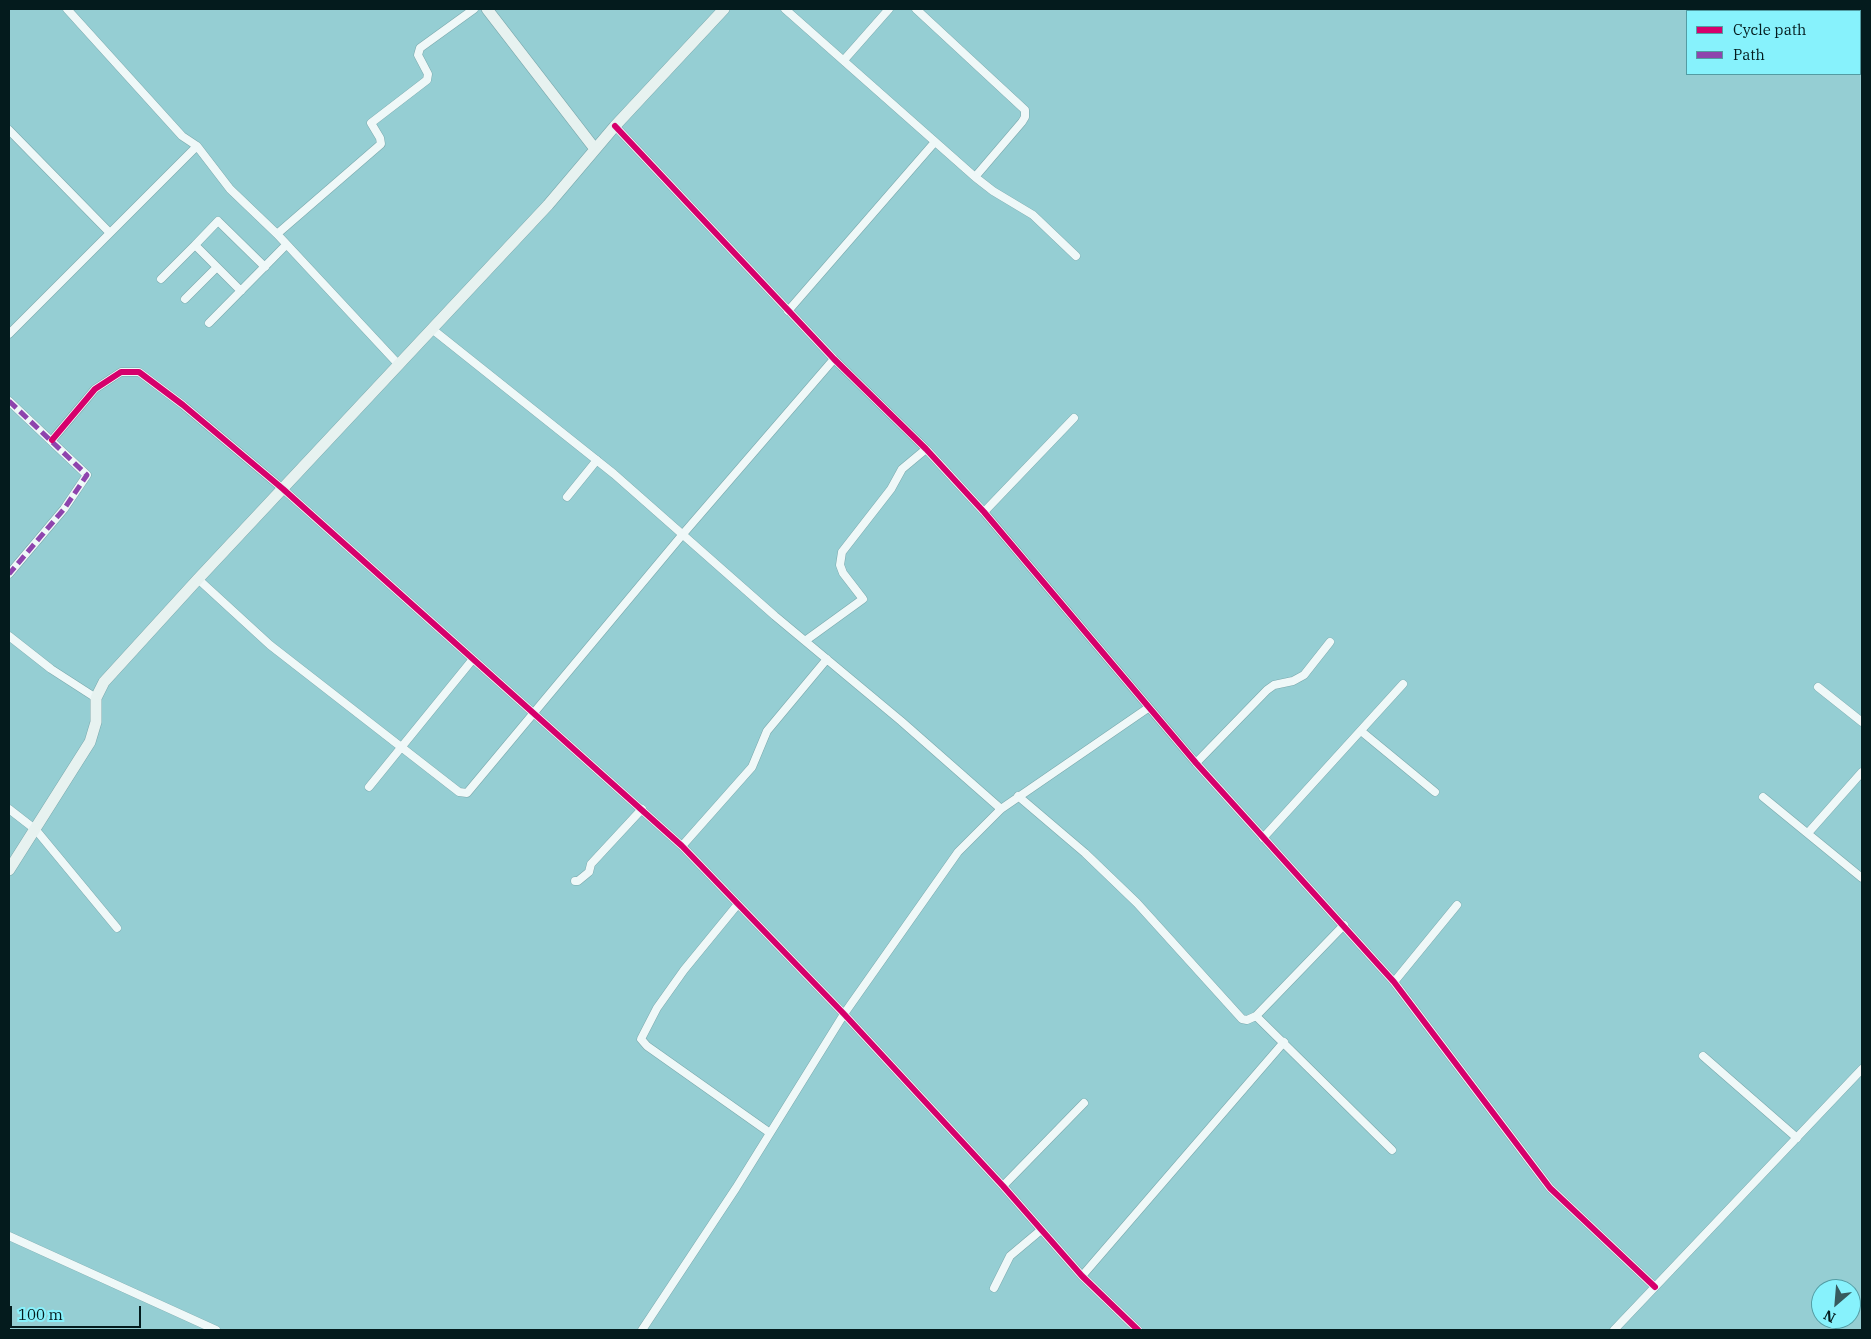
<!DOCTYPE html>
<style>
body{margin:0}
#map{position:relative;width:1871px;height:1339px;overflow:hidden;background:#95ced3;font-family:"IBM Plex Serif",serif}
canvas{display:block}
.frame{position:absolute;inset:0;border:10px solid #041b1d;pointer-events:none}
.legend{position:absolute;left:1686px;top:10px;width:175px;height:65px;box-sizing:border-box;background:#87f2fc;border:1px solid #539ca3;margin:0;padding:6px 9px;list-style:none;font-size:15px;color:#041b1d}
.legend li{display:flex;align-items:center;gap:10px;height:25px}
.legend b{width:25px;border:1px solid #539ca3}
.north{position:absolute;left:1811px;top:1279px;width:50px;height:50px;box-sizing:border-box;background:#87f2fc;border:1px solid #539ca3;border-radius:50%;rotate:207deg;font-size:14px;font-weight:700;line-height:20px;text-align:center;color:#041b1d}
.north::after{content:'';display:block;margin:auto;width:18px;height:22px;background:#375a5d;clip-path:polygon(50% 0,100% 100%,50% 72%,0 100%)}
.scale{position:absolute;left:10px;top:1306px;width:131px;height:22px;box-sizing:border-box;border:2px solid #041b1d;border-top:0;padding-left:6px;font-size:15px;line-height:18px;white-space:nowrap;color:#041b1d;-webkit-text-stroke:4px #87f2fc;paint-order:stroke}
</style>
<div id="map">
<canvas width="1871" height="1339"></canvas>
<div class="frame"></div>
<ul class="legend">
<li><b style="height:6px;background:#d6006c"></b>Cycle path</li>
<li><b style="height:6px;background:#8e44ad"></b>Path</li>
</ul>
<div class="north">N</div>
<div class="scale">100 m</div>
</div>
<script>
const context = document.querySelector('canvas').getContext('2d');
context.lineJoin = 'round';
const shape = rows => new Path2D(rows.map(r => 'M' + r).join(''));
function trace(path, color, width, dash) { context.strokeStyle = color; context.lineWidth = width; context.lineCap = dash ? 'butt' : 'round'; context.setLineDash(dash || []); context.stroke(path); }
const street = shape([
 [785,9,975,177,993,191,1033,215,1076,256],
 [916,9,1025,110,1025,117,1022,122,975,177],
 [844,60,889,9],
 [615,126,834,359,926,449,984,512,1196,763,1394,982,1550,1188,1655,1287],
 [9,130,109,232],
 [197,146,230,189,277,234,399,365],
 [277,234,381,144,380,138,371,123,427,80,428,74,418,55,420,48,474,9],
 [195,245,218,221,265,267],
 [161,279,195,245,241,291],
 [185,299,217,267],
 [788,311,934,143],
 [209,323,286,245],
 [432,329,614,474,775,616,901,721,1001,809],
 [9,334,197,146,182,136,67,9],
 [9,401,87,475,64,509,9,574],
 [52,440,95,389,121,372,139,372,183,405,283,489,682,846,844,1014,1003,1186,1082,1276,1138,1330],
 [567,497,597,460],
 [984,512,1074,418],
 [198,579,270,645,459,792,467,793,683,534,834,359],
 [9,636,51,669,96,698],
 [805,641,863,599,843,573,840,565,842,552,891,489,902,469,926,449],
 [1818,687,1862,722],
 [1361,731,1435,792],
 [1196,763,1267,690,1274,685,1293,681,1304,675,1330,642],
 [369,787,473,659],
 [1018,796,1085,853,1137,903,1242,1019,1247,1020,1256,1016,1344,925],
 [1763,797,1862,878],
 [9,809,36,830,117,928],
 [1808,833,1862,772],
 [1263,838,1403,684],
 [682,846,752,767,767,731,827,659],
 [575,881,578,881,589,872,591,864,642,809],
 [738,904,684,970,657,1008,641,1039,647,1046,770,1133],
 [1394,982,1457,905],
 [1256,1016,1392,1150],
 [1703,1056,1797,1138],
 [1003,1186,1084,1103],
 [9,1236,216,1330],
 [1082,1276,1284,1042],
 [994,1288,1010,1256,1041,1230],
 [642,1330,736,1188,844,1014,958,852,1001,809,1148,708],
 [1614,1330,1862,1069]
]);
const secondary = shape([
 [487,9,595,149],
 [9,870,90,742,96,722,96,698,104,682,198,579,548,205,615,126,724,9]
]);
trace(street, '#7aa9ad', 9);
trace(secondary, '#7aa9ad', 12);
trace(street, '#eff8f8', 8);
trace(secondary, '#e7f2f0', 11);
trace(shape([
 [9,401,87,475,64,509,9,574]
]), '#8e44ad', 5, [10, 5]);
trace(shape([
 [615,126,834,359,926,449,984,512,1196,763,1394,982,1550,1188,1655,1287],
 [52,440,95,389,121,372,139,372,183,405,283,489,682,846,844,1014,1003,1186,1082,1276,1138,1330]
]), '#d6006c', 6);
</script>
